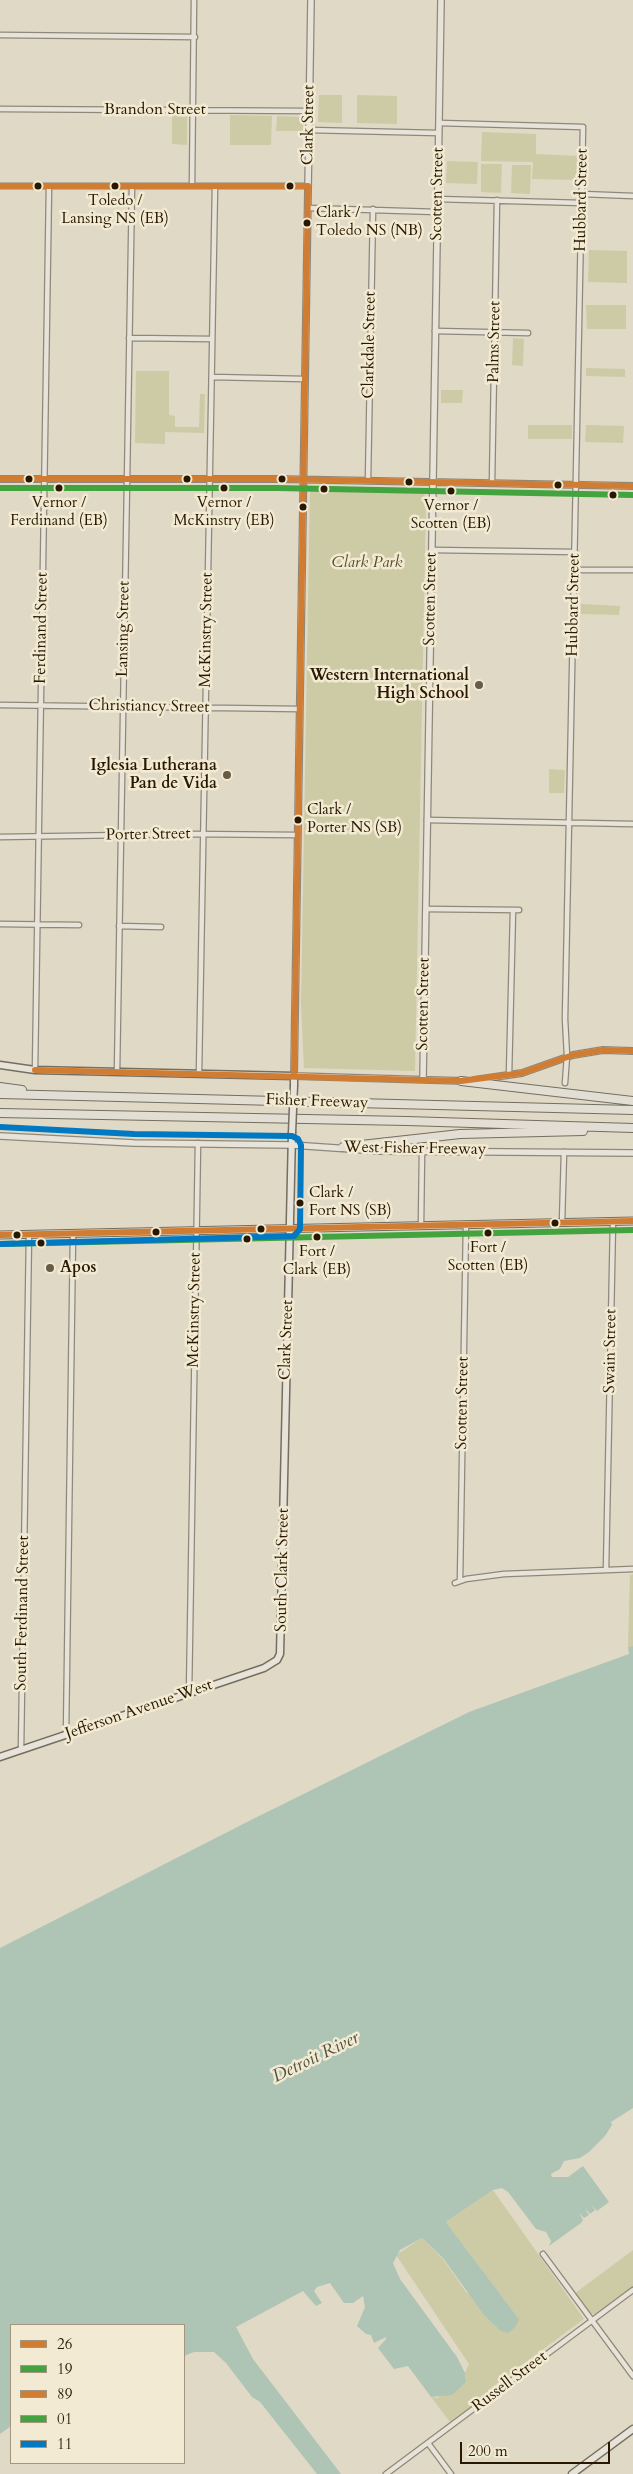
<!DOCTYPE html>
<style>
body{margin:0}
#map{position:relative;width:633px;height:2474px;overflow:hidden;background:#e0d9c5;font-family:Cardo,serif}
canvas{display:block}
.legend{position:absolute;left:10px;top:2324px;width:175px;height:140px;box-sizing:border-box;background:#f2ead2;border:1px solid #a2967e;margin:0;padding:6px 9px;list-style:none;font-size:15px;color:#291801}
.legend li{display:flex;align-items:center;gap:10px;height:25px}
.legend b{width:25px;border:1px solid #a2967e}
.scale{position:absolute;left:460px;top:2442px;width:150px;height:22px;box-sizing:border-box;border:2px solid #291801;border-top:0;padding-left:6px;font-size:15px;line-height:18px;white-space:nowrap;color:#291801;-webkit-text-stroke:4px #f2ead2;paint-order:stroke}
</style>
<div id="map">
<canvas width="633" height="2474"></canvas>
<ul class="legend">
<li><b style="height:6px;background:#d07c32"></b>26</li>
<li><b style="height:6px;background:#43a33f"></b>19</li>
<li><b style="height:6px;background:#d07c32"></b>89</li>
<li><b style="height:6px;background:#43a33f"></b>01</li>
<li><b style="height:6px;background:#0079c2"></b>11</li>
</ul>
<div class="scale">200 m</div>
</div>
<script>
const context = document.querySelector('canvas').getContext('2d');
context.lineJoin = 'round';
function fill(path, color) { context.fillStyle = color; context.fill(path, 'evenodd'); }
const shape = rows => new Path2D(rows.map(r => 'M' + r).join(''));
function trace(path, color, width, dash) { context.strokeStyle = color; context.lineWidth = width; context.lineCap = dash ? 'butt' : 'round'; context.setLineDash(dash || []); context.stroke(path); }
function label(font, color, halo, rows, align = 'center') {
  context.font = font + ' Cardo,serif'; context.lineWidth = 5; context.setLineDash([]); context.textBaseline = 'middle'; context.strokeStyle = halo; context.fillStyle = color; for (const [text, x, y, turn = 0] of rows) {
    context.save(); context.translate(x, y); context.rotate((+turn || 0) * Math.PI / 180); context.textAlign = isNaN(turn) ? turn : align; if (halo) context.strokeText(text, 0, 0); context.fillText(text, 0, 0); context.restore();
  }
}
fill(shape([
 [319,95,342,95,342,123,318,122],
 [357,95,397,96,397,124,357,123],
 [172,115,187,115,187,145,172,144],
 [230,115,272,116,271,145,230,145],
 [277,116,303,117,303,131,276,131],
 [482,132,536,134,536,154,577,156,576,180,532,179,533,162,481,161],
 [447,161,478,162,477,184,446,183],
 [481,164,502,164,501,193,481,192],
 [512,165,531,165,530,194,511,193],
 [589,250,627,251,627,283,588,282],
 [586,305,626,305,626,329,587,329],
 [513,338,524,339,523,366,512,365],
 [586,368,625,369,625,377,586,376],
 [136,371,169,371,169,415,175,416,175,427,199,427,200,394,205,394,204,433,165,432,165,444,135,443],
 [441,390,463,390,462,403,441,403],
 [528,425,572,425,572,439,528,439],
 [586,425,624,426,623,443,585,442],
 [310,487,423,489,426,500,415,1071,304,1068,301,1004],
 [581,604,620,606,619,615,581,614],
 [549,769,565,770,564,793,549,793],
 [633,1574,633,1646,628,1647,630,1575],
 [493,2190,584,2319,488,2390,489,2394,450,2422,431,2397,437,2398,466,2382,465,2373,469,2364,396,2255,422,2238,443,2259,466,2292,519,2319,446,2222],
 [633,2250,633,2287,596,2314,589,2314,574,2294]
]), '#cdcba5');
fill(shape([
 [633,1646,633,2108,611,2122,612,2125,605,2136,589,2152,580,2158,564,2161,560,2169,551,2174,552,2177,568,2177,583,2166,609,2202,597,2211,591,2204,595,2210,590,2214,585,2208,589,2215,584,2218,579,2213,583,2220,581,2223,549,2246,551,2241,546,2232,536,2229,508,2192,502,2188,493,2190,446,2222,519,2319,516,2326,509,2333,501,2331,484,2315,443,2258,422,2238,400,2250,393,2263,400,2279,457,2357,465,2373,466,2382,452,2395,431,2397,408,2366,394,2369,378,2348,386,2339,386,2337,374,2343,371,2335,366,2334,357,2326,365,2307,363,2296,353,2303,344,2303,330,2283,317,2287,314,2291,322,2303,316,2306,303,2291,236,2327,253,2359,341,2474,317,2474,260,2402,252,2397,226,2363,214,2352,194,2352,184,2356,184,2325,11,2325,11,2426,0,2434,0,1948,251,1820,469,1712,629,1654,628,1647]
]), '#aec5b6');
const minor = shape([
 [0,35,195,37],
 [0,109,309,111],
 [439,123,583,127,565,1019,567,1056,565,1083],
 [309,130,438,133],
 [0,186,308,186],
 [192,186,194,0],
 [582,194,633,196],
 [437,199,582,203],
 [308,208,437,212],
 [435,331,528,333],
 [129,338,212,339],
 [212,377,304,379],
 [368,481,373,209],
 [492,483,497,200],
 [432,550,575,552],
 [575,570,633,570],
 [0,705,299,709],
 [427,820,633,824],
 [0,837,190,834,297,835],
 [426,909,519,910],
 [0,924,79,925],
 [119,926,161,927],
 [35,1070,49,186],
 [117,1072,132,186],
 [199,1073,215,186],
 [509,1075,513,910],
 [562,1223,564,1152],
 [421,1225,422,1151],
 [606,1570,613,1221],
 [460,1581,466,1224],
 [455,1583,466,1579,504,1574,633,1569],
 [189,1694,198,1143],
 [66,1735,73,1234],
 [21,1750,29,1234],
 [543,2254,633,2376],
 [428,2443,451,2474],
 [386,2474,633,2290]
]);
const tertiary = shape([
 [311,0,294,1076,465,1081],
 [0,479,277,479,633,486],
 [423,1079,441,0],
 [474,1080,522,1073,573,1055,603,1050,633,1051],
 [0,1136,134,1143,292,1145,379,1151,633,1153]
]);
const secondary = shape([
 [0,1065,35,1070,294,1076,294,1085],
 [0,1757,264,1668,277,1660,280,1654,292,1133],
 [572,2474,633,2429]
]);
const primary = shape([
 [0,1235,633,1221]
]);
const motorway = shape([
 [461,1081,633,1101],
 [0,1087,22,1090],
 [0,1094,633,1110],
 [0,1113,407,1121,633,1128],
 [343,1147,460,1134,583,1131]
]);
trace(minor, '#8f887a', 7);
trace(tertiary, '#8f887a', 8);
trace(secondary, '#746e60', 9);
trace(primary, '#746e60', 9);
trace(motorway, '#746e60', 10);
trace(minor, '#e7e3d9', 4.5);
trace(tertiary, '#e7e3d9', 5.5);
trace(secondary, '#e7e3d9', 6);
trace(primary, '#e2ded3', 7);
trace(motorway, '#e2ded3', 8);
const secondaryBridge = shape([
 [292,1133,294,1085]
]);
trace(secondaryBridge, '#746e60', 9, []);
trace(secondaryBridge, '#e7e3d9', 6);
trace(shape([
 [0,186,308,186],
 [35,1070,461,1081,522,1073,573,1055,603,1050,633,1051],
 [294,1076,308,186],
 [0,1235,633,1221]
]), '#d07c32', 6);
trace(shape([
 [0,1244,633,1230]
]), '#43a33f', 6);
trace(shape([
 [0,479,277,479,633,486]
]), '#d07c32', 6);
trace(shape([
 [0,488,277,488,633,495]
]), '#43a33f', 6);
trace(shape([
 [0,1244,294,1236,300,1229,301,1145,298,1139,292,1136,134,1134,0,1127]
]), '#0079c2', 6);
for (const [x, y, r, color] of [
 [38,186,4.5,"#291801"],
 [115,186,4.5,"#291801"],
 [290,186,4.5,"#291801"],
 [307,223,4.5,"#291801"],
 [29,479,4.5,"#291801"],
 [187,479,4.5,"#291801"],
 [282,479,4.5,"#291801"],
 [409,482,4.5,"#291801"],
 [558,485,4.5,"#291801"],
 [59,488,4.5,"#291801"],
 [224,488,4.5,"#291801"],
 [324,489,4.5,"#291801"],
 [451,491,4.5,"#291801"],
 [613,495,4.5,"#291801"],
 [303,507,4.5,"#291801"],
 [479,685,5,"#695c46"],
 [227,775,5,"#695c46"],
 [298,820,4.5,"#291801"],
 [300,1203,4.5,"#291801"],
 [555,1223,4.5,"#291801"],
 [261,1229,4.5,"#291801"],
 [156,1232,4.5,"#291801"],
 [488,1233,4.5,"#291801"],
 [17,1235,4.5,"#291801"],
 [317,1237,4.5,"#291801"],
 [247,1239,4.5,"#291801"],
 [41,1243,4.5,"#291801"],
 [50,1268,5,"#695c46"]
]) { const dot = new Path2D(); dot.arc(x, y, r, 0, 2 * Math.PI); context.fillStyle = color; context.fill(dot); trace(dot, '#f2ead2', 2); }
label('15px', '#291801', '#f2ead2', [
 ["Toledo /",115,202],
 ["Lansing NS (EB)",115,220],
 ["Clark /",316,214,"left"],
 ["Toledo NS (NB)",316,232,"left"],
 ["Vernor /",59,504],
 ["Ferdinand (EB)",59,522],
 ["Vernor /",224,504],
 ["McKinstry (EB)",224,522],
 ["Vernor /",451,507],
 ["Scotten (EB)",451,525],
 ["Clark /",307,811,"left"],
 ["Porter NS (SB)",307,829,"left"],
 ["Clark /",309,1194,"left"],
 ["Fort NS (SB)",309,1212,"left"],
 ["Fort /",488,1249],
 ["Scotten (EB)",488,1267],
 ["Fort /",317,1253],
 ["Clark (EB)",317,1271]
]);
label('16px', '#291801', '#f2ead2', [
 ["Brandon Street",155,110],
 ["Clark Street",309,125,-89],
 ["Scotten Street",438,194,-89],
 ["Hubbard Street",582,200,-89],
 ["Palms Street",495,342,-89],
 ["Clarkdale Street",370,345,-89],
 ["Scotten Street",431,599,-89],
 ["Hubbard Street",574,605,-89],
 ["Ferdinand Street",42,628,-89],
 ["Lansing Street",124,629,-89],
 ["McKinstry Street",207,630,-89],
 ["Christiancy Street",149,707,1],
 ["Porter Street",148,835,-1],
 ["Scotten Street",424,1004,-89],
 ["Fisher Freeway",317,1102,2],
 ["West Fisher Freeway",415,1149,1],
 ["McKinstry Street",195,1310,-89],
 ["Clark Street",287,1340,-88],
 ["Swain Street",611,1351,-89],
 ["Scotten Street",463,1403,-89],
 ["South Clark Street",283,1570,-89],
 ["South Ferdinand Street",23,1613,-89],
 ["Jefferson Avenue West",139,1710,-19],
 ["Russell Street",510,2382,-37]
]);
label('italic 16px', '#564a2a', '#f2ead2', [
 ["Clark Park",367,563]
]);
label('bold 16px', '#291801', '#f2ead2', [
 ["Western International",469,676],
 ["High School",469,694],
 ["Iglesia Lutherana",217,766],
 ["Pan de Vida",217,784],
 ["Apos",60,1268,"left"]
], 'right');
label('italic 18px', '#50523e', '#f2ead2', [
 ["Detroit River",316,2058,-26]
]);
</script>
